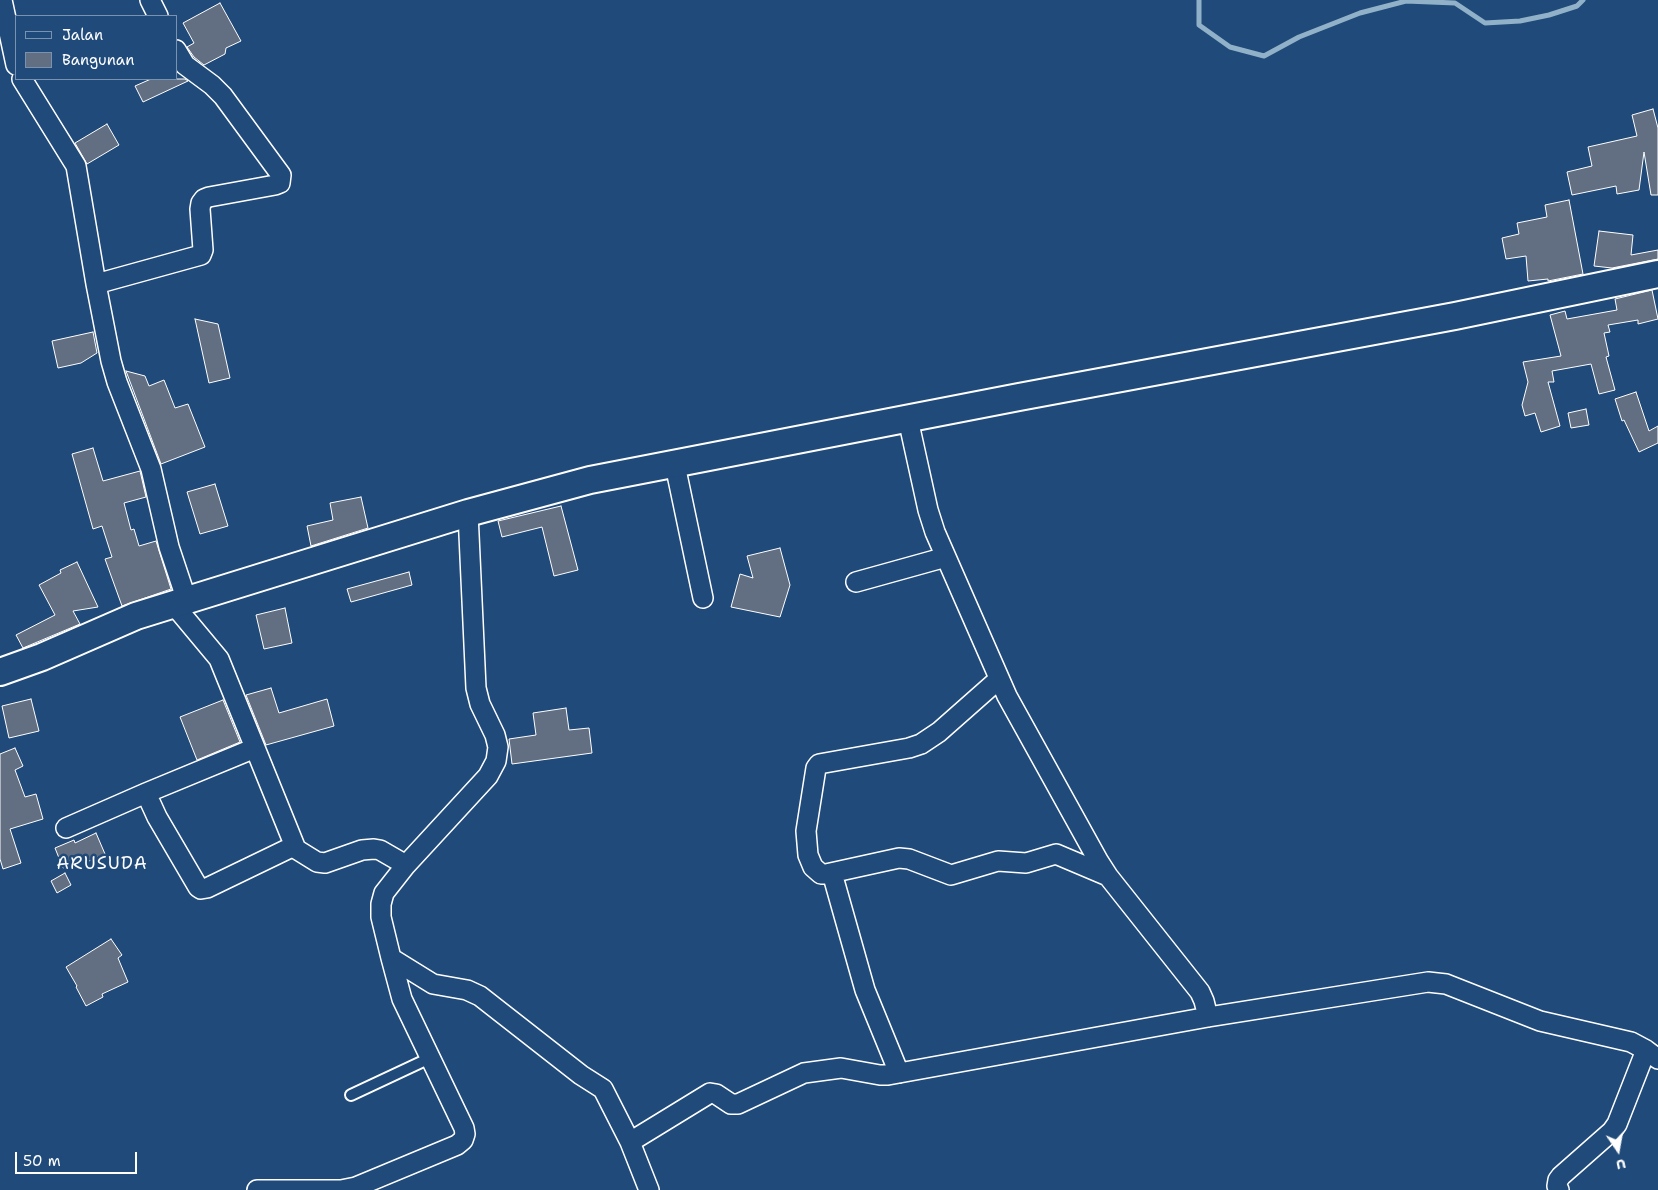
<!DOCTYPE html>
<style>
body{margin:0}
#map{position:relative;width:1658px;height:1190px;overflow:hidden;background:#1f4a7a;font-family:"Shantell Sans",sans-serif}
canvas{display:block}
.legend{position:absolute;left:15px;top:15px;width:162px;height:65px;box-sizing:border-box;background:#1f4a7a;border:1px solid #7992af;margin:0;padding:6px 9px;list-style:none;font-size:15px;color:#fff}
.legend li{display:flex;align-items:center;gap:10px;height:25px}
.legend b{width:25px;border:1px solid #7992af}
.north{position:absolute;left:1593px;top:1125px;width:50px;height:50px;-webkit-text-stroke:4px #1f4a7a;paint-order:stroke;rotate:168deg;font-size:14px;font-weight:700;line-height:20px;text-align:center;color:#fff}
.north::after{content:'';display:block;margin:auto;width:18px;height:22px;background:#fff;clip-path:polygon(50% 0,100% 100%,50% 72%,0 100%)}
.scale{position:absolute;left:15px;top:1152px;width:122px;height:22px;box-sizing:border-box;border:2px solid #fff;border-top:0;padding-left:6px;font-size:15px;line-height:18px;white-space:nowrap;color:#fff;-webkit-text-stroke:4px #1f4a7a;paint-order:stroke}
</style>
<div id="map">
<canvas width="1658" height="1190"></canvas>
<ul class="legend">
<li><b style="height:6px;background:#1f4a7a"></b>Jalan</li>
<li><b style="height:14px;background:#626e81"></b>Bangunan</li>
</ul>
<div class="north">U</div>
<div class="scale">50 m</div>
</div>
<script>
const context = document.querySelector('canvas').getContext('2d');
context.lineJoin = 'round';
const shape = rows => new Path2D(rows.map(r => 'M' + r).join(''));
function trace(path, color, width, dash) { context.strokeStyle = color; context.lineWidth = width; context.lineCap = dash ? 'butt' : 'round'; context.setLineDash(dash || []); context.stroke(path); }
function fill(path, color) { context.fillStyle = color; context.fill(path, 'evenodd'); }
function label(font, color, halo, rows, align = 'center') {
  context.font = font + ' "Shantell Sans",sans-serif'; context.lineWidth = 5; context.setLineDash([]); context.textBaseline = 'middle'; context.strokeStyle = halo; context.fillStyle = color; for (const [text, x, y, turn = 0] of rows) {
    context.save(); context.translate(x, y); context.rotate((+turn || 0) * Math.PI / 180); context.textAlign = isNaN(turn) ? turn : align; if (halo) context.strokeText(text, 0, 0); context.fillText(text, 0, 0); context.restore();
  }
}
trace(shape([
 [1199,0,1199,25,1230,47,1264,56,1299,37,1360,13,1406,1,1455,3,1485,23,1520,21,1549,15,1577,6,1583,0]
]), '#91b1c8', 5);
const building = shape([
 [220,3,241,41,226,48,225,54,204,65,194,57,187,47,194,43,183,23,220,3],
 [151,79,185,79,188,81,143,102,135,86,151,79],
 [1653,109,1658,128,1658,195,1651,195,1644,152,1639,190,1617,194,1616,186,1572,195,1567,172,1592,166,1588,147,1637,136,1632,115,1653,109],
 [107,124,119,145,87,164,75,143,107,124],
 [1569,200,1583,274,1548,281,1548,279,1528,281,1526,256,1506,259,1502,238,1519,234,1517,223,1547,217,1545,205,1569,200],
 [1599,231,1633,235,1631,255,1658,250,1658,259,1612,268,1594,266,1599,231],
 [1652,290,1658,319,1638,324,1638,320,1608,325,1610,332,1604,333,1609,356,1606,357,1615,390,1599,394,1591,364,1552,371,1554,382,1548,382,1560,426,1541,432,1535,413,1525,416,1522,405,1528,382,1523,362,1561,356,1550,315,1565,311,1567,319,1617,310,1615,299,1652,290],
 [195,319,218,324,230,378,209,383,195,319],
 [93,332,97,353,81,363,58,368,52,341,93,332],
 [126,371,145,376,149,386,164,380,175,408,188,404,205,447,161,464,126,371],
 [1636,392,1649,431,1658,426,1658,443,1639,452,1624,420,1622,421,1615,399,1636,392],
 [1586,409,1589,425,1571,428,1568,413,1586,409],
 [93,448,103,481,140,471,146,497,124,503,131,530,134,529,139,546,156,541,171,589,122,606,105,559,112,557,102,526,93,529,72,454,93,448],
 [215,484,228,526,200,534,187,492,215,484],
 [361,497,368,528,311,546,307,526,333,520,330,503,361,497],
 [561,506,578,570,554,576,542,527,502,537,498,521,561,506],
 [780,548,790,585,780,617,731,607,740,574,753,578,747,556,780,548],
 [77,562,98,607,73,611,80,624,23,648,16,635,55,615,39,585,61,573,60,570,77,562],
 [409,572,412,585,351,602,347,589,409,572],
 [285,608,292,643,264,649,256,615,285,608],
 [271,688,279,713,327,699,334,726,266,745,246,695,271,688],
 [31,699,39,731,9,738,2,706,31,699],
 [223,700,240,742,197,760,180,717,223,700],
 [566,708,569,730,589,728,592,753,512,764,509,739,536,735,533,713,566,708],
 [15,748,23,766,15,770,25,797,36,794,43,819,10,829,21,863,3,869,0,859,0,754,15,748],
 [96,833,105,854,89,861,88,858,63,868,55,848,74,840,75,843,96,833],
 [65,873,71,885,57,893,51,881,65,873],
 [111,939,122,955,118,958,128,982,102,994,103,997,86,1006,76,987,77,986,66,967,111,939]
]);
fill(building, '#626e81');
trace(building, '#fff', 1);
const lane = shape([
 [351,1095,430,1058]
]);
const street = shape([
 [2,0,16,65],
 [150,0,158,16],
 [22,79,76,166,96,284,111,361,117,382,151,469,169,547,187,601],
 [96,284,201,255,203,250,200,209,201,203,204,199,209,197,275,185,280,183,281,175,223,96,212,85,185,65,176,50],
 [908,419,928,510,935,532,1007,696,1099,862,1108,876,1200,992,1204,1001,1208,1017],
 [675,465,703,598],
 [468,513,476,688,480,704,495,735,498,747,496,761,488,776,406,865,384,893,381,904,381,917,391,958,433,984,467,990,480,996,581,1075,603,1089,630,1142,649,1190],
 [856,582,946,557],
 [174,605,219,659,296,849,317,862,325,863,362,850,374,849,380,850,406,865],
 [999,679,939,732,921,744,909,748,819,764,816,768,806,831,808,855,813,867,821,874,826,874,899,858,909,859,951,875,998,861,1026,863,1056,854,1108,876],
 [146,793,157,817,198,887,201,889,207,888,294,846],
 [66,828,146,793,255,748],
 [832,873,865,990,899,1073],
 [630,1142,710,1093,716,1094,731,1104,738,1104,804,1073,841,1068,880,1075,888,1075,1208,1017,1428,982,1446,984,1540,1021,1631,1042,1646,1050,1658,1059],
 [257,1190,341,1190,356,1187,457,1145,463,1140,465,1134,464,1128,402,999,391,958],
 [1559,1190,1557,1186,1558,1180,1561,1176,1612,1131,1617,1124,1646,1050]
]);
const secondary = shape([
 [0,672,42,657,136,616,468,513,590,480,1019,397,1455,316,1658,274]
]);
trace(lane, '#fff', 14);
trace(street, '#fff', 22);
trace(secondary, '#fff', 30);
trace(lane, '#1f4a7a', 10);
trace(street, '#1f4a7a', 19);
trace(secondary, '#1f4a7a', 26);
context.letterSpacing = '1px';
label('18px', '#fff', '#1f4a7a', [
 ["ARUSUDA",102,864]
]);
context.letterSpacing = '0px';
</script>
